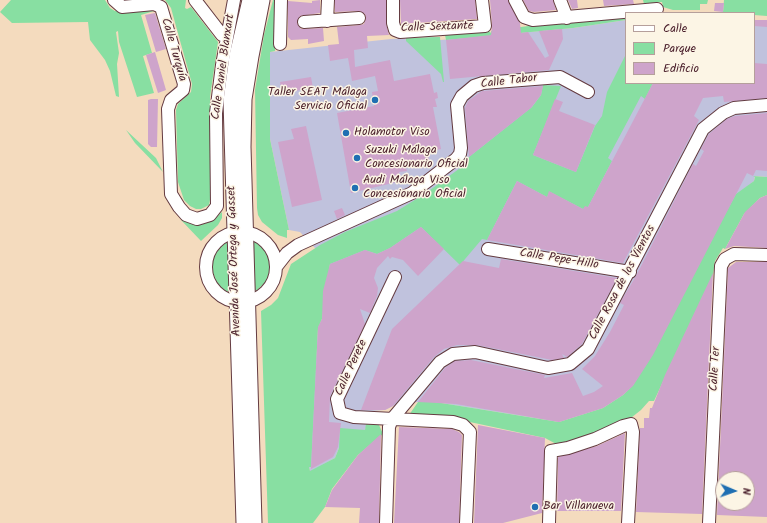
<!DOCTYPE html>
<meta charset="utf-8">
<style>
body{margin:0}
#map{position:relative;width:767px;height:523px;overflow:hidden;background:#f4dbbe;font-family:Kalam,sans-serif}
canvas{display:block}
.legend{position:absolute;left:625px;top:12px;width:130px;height:72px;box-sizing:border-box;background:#fcf5e5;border:1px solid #b59f9b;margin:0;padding:5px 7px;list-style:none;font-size:12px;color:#4a1f2b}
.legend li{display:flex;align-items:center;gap:8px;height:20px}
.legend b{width:20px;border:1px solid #b59f9b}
.north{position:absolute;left:715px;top:471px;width:40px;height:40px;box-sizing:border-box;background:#fcf5e5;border:1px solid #b59f9b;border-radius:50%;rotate:92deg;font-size:11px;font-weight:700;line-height:16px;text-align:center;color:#4a1f2b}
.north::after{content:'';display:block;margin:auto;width:14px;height:18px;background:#1f6fb2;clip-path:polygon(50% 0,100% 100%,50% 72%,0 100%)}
</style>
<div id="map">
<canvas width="767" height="523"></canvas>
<ul class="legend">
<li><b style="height:5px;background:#fff"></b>Calle</li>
<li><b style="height:11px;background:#88dfa2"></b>Parque</li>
<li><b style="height:11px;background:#cea4cb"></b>Edificio</li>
</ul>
<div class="north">N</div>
</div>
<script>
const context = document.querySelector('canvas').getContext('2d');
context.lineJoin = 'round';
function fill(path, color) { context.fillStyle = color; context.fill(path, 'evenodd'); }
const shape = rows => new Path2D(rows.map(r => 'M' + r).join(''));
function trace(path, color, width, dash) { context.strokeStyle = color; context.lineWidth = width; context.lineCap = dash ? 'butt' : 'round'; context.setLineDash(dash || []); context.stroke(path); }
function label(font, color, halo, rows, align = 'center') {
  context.font = font + ' Kalam,sans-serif'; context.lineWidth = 3; context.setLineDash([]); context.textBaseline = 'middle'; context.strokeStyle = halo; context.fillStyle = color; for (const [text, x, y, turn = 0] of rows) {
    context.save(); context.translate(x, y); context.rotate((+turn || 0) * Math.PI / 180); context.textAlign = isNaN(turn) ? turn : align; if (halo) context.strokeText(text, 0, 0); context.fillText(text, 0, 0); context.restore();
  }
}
fill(shape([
 [626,20,626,83,754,83,754,20,767,20,767,177,755,176,754,181,737,195,633,385,623,395,603,408,559,422,429,401,397,404,385,410,372,411,365,430,339,448,335,458,310,472,309,467,318,327,322,319,330,264,300,232,289,230,270,139,270,52,391,39,440,37,440,40,573,28]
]), '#c0c2dd');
fill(shape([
 [11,0,105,0,110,8,115,11,154,11,141,15,152,53,143,56,154,93,137,97,119,42,118,31,116,32,119,53,117,64,119,97,116,96,110,71,105,60,90,40,88,22,12,23,0,12],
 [165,0,186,0,185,8,187,9,191,7,218,42,210,97,210,200,209,205,201,209,196,209,190,206,184,200,178,182,176,110,178,104,191,92,192,84,171,8],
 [273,0,278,0,275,51,270,52,270,139,289,230,287,230,287,238,278,235,262,222,258,215,257,208,255,90,264,35],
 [643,0,708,0,707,4,700,4,700,10,673,10,663,7,662,2,644,4],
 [724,0,767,0,767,16,754,15,754,13,723,12],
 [626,13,626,20,573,28,446,40,445,35,489,31,491,33,491,31],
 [440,37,444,82,443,82,441,74,406,41,406,38],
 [626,54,626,83,653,83,645,99,641,96,608,158,612,161,588,207,583,209,550,192,547,197,517,181,487,240,482,239,460,265,421,227,390,248,377,254,365,250,330,264,322,319,318,328,311,467,309,467,310,471,335,458,339,448,340,428,365,430,366,424,379,425,383,434,358,455,332,489,325,507,313,523,268,523,261,311,271,305,278,298,291,264,320,245,345,232,397,211,426,193,467,163,469,157,532,107,541,95,543,85,561,86,533,155,576,172,595,126,602,116,607,92],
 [126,130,156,158,163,172,135,143],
 [753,176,767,177,767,195,760,198,744,214,725,249,723,248,715,261,713,275,654,401,649,401,641,410,627,421,560,446,545,438,465,421,409,415,418,402,429,401,559,422,603,408,623,395,633,385,736,194,754,181,755,177],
 [222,212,222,218,218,225,201,241,181,220,197,225,204,224,212,221],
 [252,239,258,241,266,249,271,265,267,281,256,291,254,289],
 [225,240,229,242,230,290,227,292,217,284,211,267,215,250]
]), '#88dfa2');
fill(shape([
 [320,0,320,13,300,16,297,23,301,29,323,28,324,41,308,44,308,39,291,40,288,37,288,1,312,3,312,1],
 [335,0,386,0,386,23,389,35,367,36,368,48,354,50,355,67,390,60,394,81,430,74,434,93,437,92,438,98,435,99,437,107,433,107,441,149,428,152,429,161,420,163,420,166,406,168,407,171,399,172,401,181,351,193,337,113,374,106,372,92,378,91,375,76,352,81,348,58,330,61,328,45,339,44,337,27,360,25,364,24,366,18,365,14,359,11,335,12],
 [400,0,475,0,477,19,401,24],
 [490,0,508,0,520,23,521,33,528,32,545,58,549,56,539,31,562,29,563,39,549,70,450,79,446,40,491,35,492,25],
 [523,0,553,0,556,10,534,12,529,11],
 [568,0,577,0,578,8,572,9],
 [603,0,633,0,634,4,604,6],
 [715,3,724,3,723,12,714,11],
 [155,13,166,49,156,52,145,15],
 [754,20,767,20,767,27,754,26],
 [155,52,166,90,158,93,146,55],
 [754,63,767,64,767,98,724,102,723,96,703,98,694,116,699,120,623,263,487,240,517,181,547,197,549,191,583,209,585,206,588,207,653,83,754,83],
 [311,77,313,88,282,93,280,82],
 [543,86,541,95,531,108,469,157,465,108,468,101,482,91],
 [151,99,158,99,157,147,151,147,148,144,148,100],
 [555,99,563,102,559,111,595,125,576,172,533,155],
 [767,113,767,171,756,170,753,176,747,173,653,355,633,386,623,395,603,408,559,422,456,404,418,402,445,368,455,361,471,360,545,375,544,378,572,373,583,396,594,392,603,386,582,369,595,356,610,332,624,305,620,303,636,276,693,164,696,166,704,151,701,149,709,134,727,119,735,116],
 [306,126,322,200,292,207,278,142,294,139,291,129],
 [767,195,767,248,734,246,725,249,745,212,760,198],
 [342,208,345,215,337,219,334,211],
 [421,227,444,249,418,276,403,260,392,257,390,259,388,256,377,268,374,278,378,288,377,296,370,313,360,309,365,324,330,396,329,422,341,423,338,447,333,457,311,469,318,327,322,319,323,291,330,264,365,250,377,254,390,248],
 [501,259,617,278,582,344,567,357,562,354,564,358,552,360,477,345,457,345,444,349,434,357,393,406,385,410,361,410,392,329,463,261,499,268],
 [736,262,767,262,767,517,717,515,728,268],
 [723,479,747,479,747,503,723,503],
 [713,273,702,514,636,512,640,428,644,428,644,418,649,418,650,408,652,408,665,375],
 [478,425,545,438,542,513,503,523,474,523],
 [399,427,452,429,459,432,462,435,459,523,394,523],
 [625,433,621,511,557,511,558,457,597,446],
 [381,434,379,523,359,523,360,508,325,507,332,490,358,455]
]), '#cea4cb');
const minor = shape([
 [114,0,122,7,154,4,161,7,184,84,183,90,171,100,168,109,171,194,179,207,186,215,197,219,210,215,217,206,216,113,222,65,234,0],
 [195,0,222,35],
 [393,0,393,23,395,30,400,32,485,26,482,0],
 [515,0,524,17,533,20,657,9],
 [560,0,567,18],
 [327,21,328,0],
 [304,22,359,18],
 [280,44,281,0],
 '206 267a35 35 0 1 1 70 0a35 35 0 1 1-70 0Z',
 [488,249,630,272],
 [276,267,287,253,298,245,412,193,456,159,460,154,461,148,457,105,462,96,474,86,483,83,560,77,588,92],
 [395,277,337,399,340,413,354,417,453,422,463,425,470,432,466,523],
 [386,523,389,427,392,419,440,362,453,354,475,352,548,368,570,364,588,349,703,129,723,113,734,108,767,105],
 [549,523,551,451,568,448,595,439,623,426,631,424,633,432,628,523],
 [709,523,721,266,725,259,734,254,767,255]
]);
const major = shape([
 [244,523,231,101,237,56,250,0],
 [254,523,243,147,244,99,251,56,262,0]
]);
trace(minor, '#643b41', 14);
trace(major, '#643b41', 17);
trace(minor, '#fff', 12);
trace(major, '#fff', 15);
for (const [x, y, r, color] of [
 [375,100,4,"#1f6fb2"],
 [346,133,4,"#1f6fb2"],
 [357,158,4,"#1f6fb2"],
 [355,188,4,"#1f6fb2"],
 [535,507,4,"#1f6fb2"]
]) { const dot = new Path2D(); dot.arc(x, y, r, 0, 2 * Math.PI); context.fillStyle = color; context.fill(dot); trace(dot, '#fcf5e5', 1.5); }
label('12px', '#4a1f2b', '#fcf5e5', [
 ["Calle Sextante",437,28,-2],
 ["Calle Turquía",173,50,74],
 ["Calle Daniel Blanxart",224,67,-82],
 ["Calle Tabor",509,82,-7],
 ["Calle Pepe-Hillo",559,260,9],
 ["Avenida José Ortega y Gasset",235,261,-92],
 ["Calle Rosa de los Vientos",623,283,-62],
 ["Calle Perete",352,368,-65],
 ["Calle Ter",716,369,-87]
]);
label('12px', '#4a1f2b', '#fcf5e5', [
 ["Taller SEAT Málaga",367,93,"right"],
 ["Servicio Oficial",367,107,"right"],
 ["Holamotor Viso",354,133],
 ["Suzuki Málaga",365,151],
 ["Concesionario Oficial",365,165],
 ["Audi Málaga Viso",363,181],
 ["Concesionario Oficial",363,195],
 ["Bar Villanueva",543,507]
], 'left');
</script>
